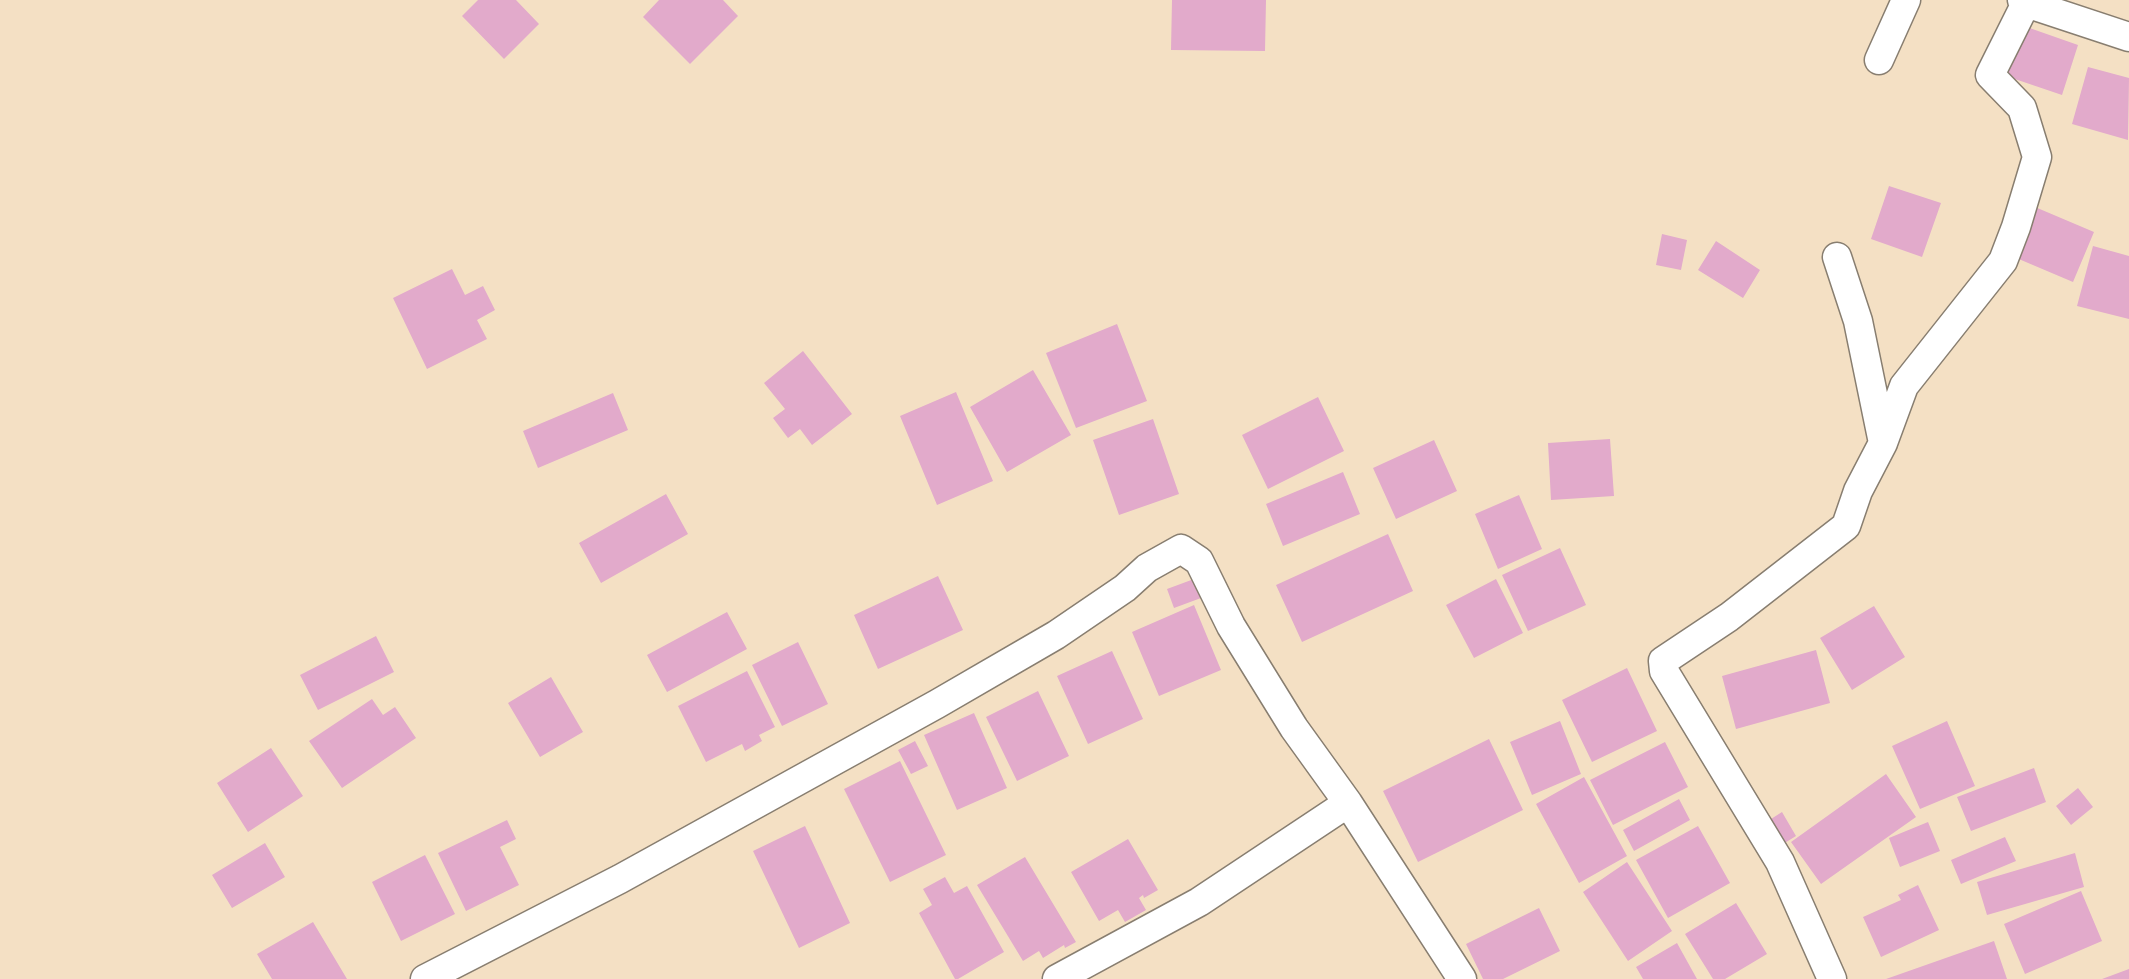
<!DOCTYPE html>
<style>
body{margin:0}
canvas{display:block;background:#f4e0c4}
</style>
<canvas width="2129" height="979"></canvas>
<script>
const context = document.querySelector('canvas').getContext('2d');
context.lineJoin = 'round';
function fill(path, color) { context.fillStyle = color; context.fill(path, 'evenodd'); }
const shape = rows => new Path2D(rows.map(r => 'M' + r).join(''));
function trace(path, color, width, dash) { context.strokeStyle = color; context.lineWidth = width; context.lineCap = dash ? 'butt' : 'round'; context.setLineDash(dash || []); context.stroke(path); }
fill(shape([
 [478,0,516,0,539,24,504,59,462,16],
 [659,0,723,0,738,16,690,64,643,17],
 [1172,0,1266,0,1265,51,1171,50],
 [2021,25,2078,45,2062,95,2003,75],
 [2088,67,2129,78,2128,140,2072,124],
 [1889,186,1941,203,1922,257,1871,239],
 [2035,207,2094,232,2073,282,2014,257],
 [1662,234,1687,240,1681,270,1656,265],
 [1716,241,1760,270,1743,298,1698,270],
 [2093,246,2129,256,2129,319,2077,306],
 [452,269,465,295,483,286,495,310,477,320,487,339,427,369,393,298],
 [1117,324,1147,401,1076,428,1046,353],
 [803,351,852,414,812,445,800,429,788,438,773,418,785,409,764,383],
 [1033,370,1071,435,1007,472,970,407],
 [956,392,993,481,937,505,900,416],
 [613,393,628,430,538,468,523,431],
 [1318,397,1344,451,1268,489,1242,435],
 [1153,419,1179,494,1119,515,1093,440],
 [1610,439,1614,496,1551,500,1548,443],
 [1434,440,1457,491,1396,519,1373,468],
 [1343,472,1360,514,1283,546,1266,504],
 [666,494,688,534,601,583,579,543],
 [1519,495,1542,549,1498,569,1475,514],
 [1388,534,1413,591,1302,642,1276,585],
 [1560,548,1586,605,1528,631,1502,575],
 [938,576,963,630,878,669,854,615],
 [1194,579,1201,598,1174,608,1167,589],
 [1496,579,1523,633,1474,658,1446,605],
 [1194,605,1221,670,1159,696,1132,632],
 [1874,606,1905,657,1852,690,1820,638],
 [727,612,747,649,667,692,647,655],
 [376,636,394,672,318,710,300,675],
 [798,642,828,704,782,726,752,665],
 [1816,650,1830,703,1736,729,1722,676],
 [1112,651,1143,719,1088,744,1057,676],
 [1627,668,1657,731,1592,762,1562,700],
 [747,671,775,727,759,735,762,741,745,751,742,744,706,762,678,706],
 [551,677,583,732,540,757,508,703],
 [1038,691,1069,756,1017,781,986,717],
 [372,699,383,715,395,707,416,738,342,788,309,741],
 [974,713,1007,788,957,810,924,735],
 [1560,721,1581,774,1532,795,1510,742],
 [1947,721,1975,786,1920,809,1892,746],
 [1489,739,1523,810,1418,862,1383,791],
 [915,741,928,766,911,774,898,750],
 [1665,742,1688,787,1613,825,1590,780],
 [271,748,303,796,248,832,217,783],
 [900,761,946,855,890,882,844,789],
 [2034,768,2046,802,1971,831,1957,797],
 [1886,774,1916,817,1821,884,1791,842],
 [1584,777,1627,856,1579,883,1536,804],
 [2078,788,2093,807,2071,825,2056,806],
 [1679,799,1690,820,1634,851,1623,830],
 [1782,812,1796,836,1775,849,1760,826],
 [507,820,516,839,500,847,519,885,466,911,438,853],
 [1928,822,1940,851,1900,867,1889,838],
 [805,826,850,923,799,948,753,851],
 [1698,826,1730,883,1668,918,1636,860],
 [2005,837,2016,861,1961,884,1951,860],
 [1128,839,1158,890,1144,898,1143,895,1139,898,1146,910,1125,922,1118,910,1099,921,1071,872],
 [265,843,285,877,232,908,212,875],
 [2075,853,2084,887,1987,915,1977,882],
 [425,855,455,914,401,941,372,882],
 [1025,857,1076,942,1065,948,1064,945,1043,958,1039,951,1023,961,977,885],
 [1627,862,1672,931,1628,961,1583,892],
 [945,877,954,893,967,886,1004,952,958,979,955,979,919,913,932,905,923,889],
 [1918,885,1939,930,1881,957,1863,917,1901,900,1898,895],
 [2081,891,2102,941,2025,974,2004,924],
 [1736,903,1767,954,1725,979,1713,979,1685,934],
 [1539,908,1560,951,1503,979,1483,979,1466,944],
 [313,922,347,979,272,979,257,954],
 [1994,941,2007,979,1886,979],
 [1677,943,1697,979,1643,979,1636,967],
 [2129,969,2129,979,2102,979]
]), '#e2aacb');
const minor = shape([
 [2022,0,2026,3,2129,37],
 [1879,60,1906,0],
 [1837,257,1858,321,1883,443],
 [425,979,620,879,937,704,1056,635,1125,588,1147,568,1181,549,1199,561,1231,626,1294,728,1348,803,1462,979],
 [1057,979,1199,902,1348,803],
 [1832,979,1780,862,1664,671,1663,661,1729,617,1846,526,1858,491,1883,443,1904,386,2003,261,2016,227,2037,157,2022,108,1990,75,2026,3,2032,0]
]);
trace(minor, '#887e70', 31);
trace(minor, '#fff', 28);
</script>
